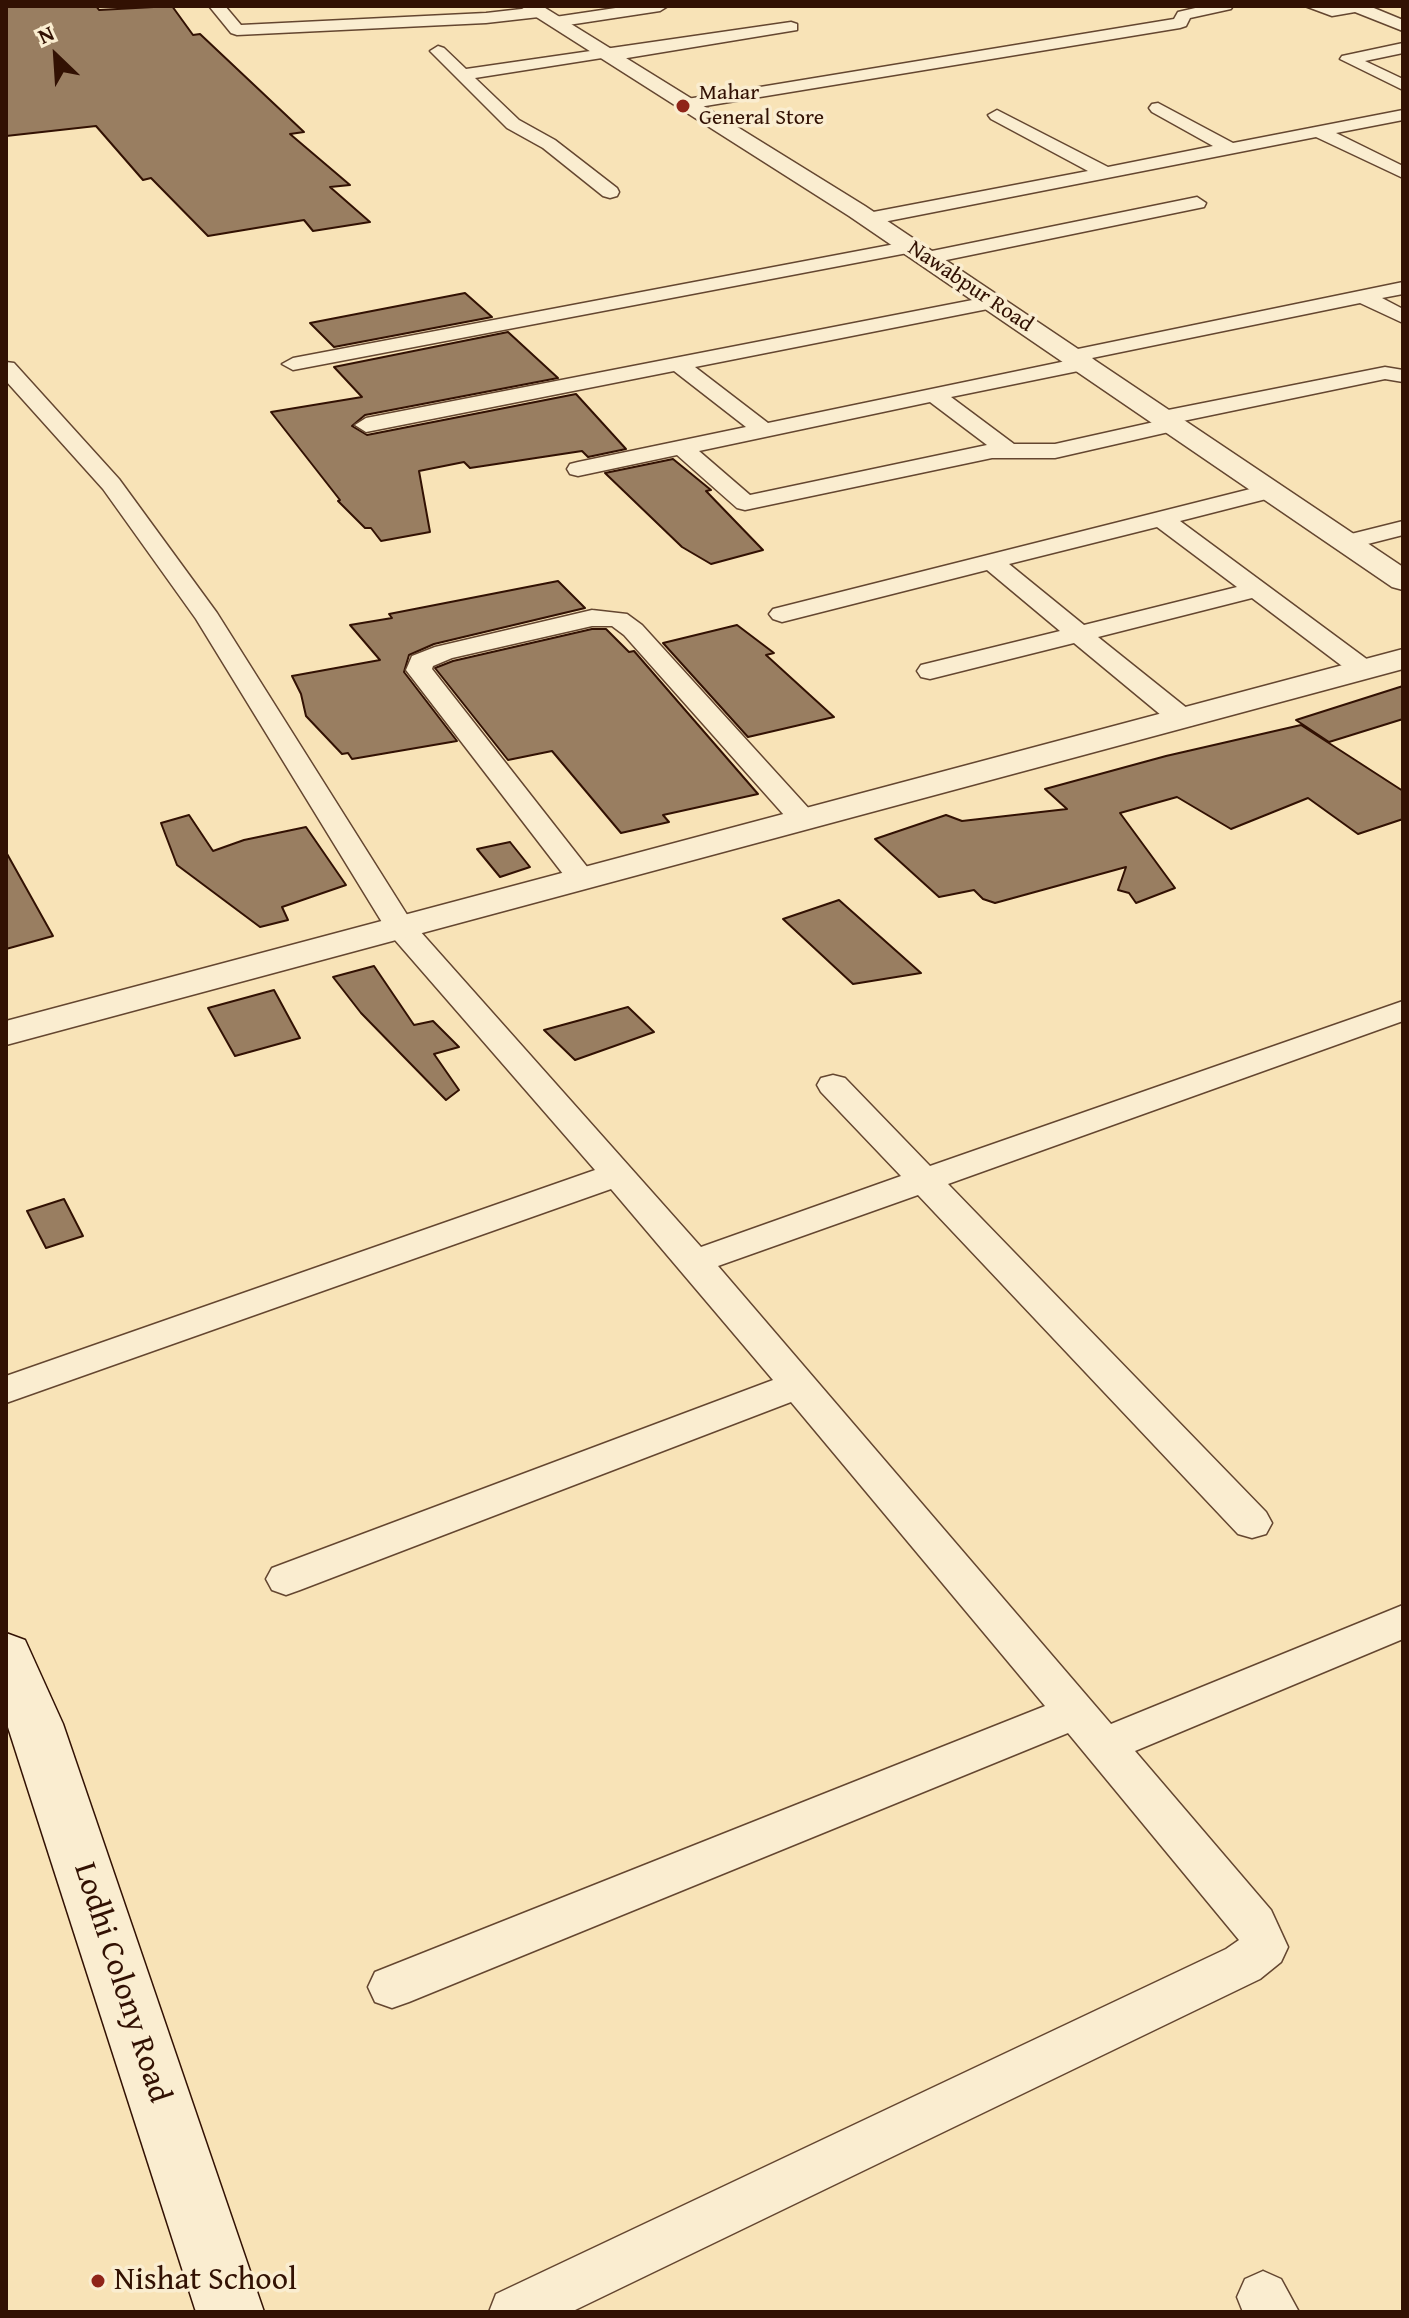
<!DOCTYPE html>
<style>
body{margin:0}
#map{position:relative;width:1409px;height:2318px;overflow:hidden;background:#f8e3b7;font-family:"Gentium Book Plus",serif}
canvas{display:block}
.frame{position:absolute;inset:0;border:8px solid #321103;pointer-events:none}
.north{position:absolute;left:16px;top:16px;width:80px;height:80px;-webkit-text-stroke:6px #faedd0;paint-order:stroke;rotate:335deg;font-size:22px;font-weight:700;line-height:32px;text-align:center;color:#321103}
.north::after{content:'';display:block;margin:auto;width:28px;height:36px;background:#321103;clip-path:polygon(50% 0,100% 100%,50% 72%,0 100%)}
</style>
<div id="map">
<canvas width="1409" height="2318"></canvas>
<div class="frame"></div>
<div class="north">N</div>
</div>
<script>
const context = document.querySelector('canvas').getContext('2d');
context.lineJoin = 'round';
function fill(path, color) { context.fillStyle = color; context.fill(path, 'evenodd'); }
const shape = rows => new Path2D(rows.map(r => 'M' + r).join(''));
function trace(path, color, width, dash) { context.strokeStyle = color; context.lineWidth = width; context.lineCap = dash ? 'butt' : 'round'; context.setLineDash(dash || []); context.stroke(path); }
function label(font, color, halo, rows, align = 'center') {
  context.font = font + ' "Gentium Book Plus",serif'; context.lineWidth = 7; context.setLineDash([]); context.textBaseline = 'middle'; context.strokeStyle = halo; context.fillStyle = color; for (const [text, x, y, turn = 0] of rows) {
    context.save(); context.translate(x, y); context.rotate((+turn || 0) * Math.PI / 180); context.textAlign = isNaN(turn) ? turn : align; if (halo) context.strokeText(text, 0, 0); context.fillText(text, 0, 0); context.restore();
  }
}
const building = shape([
 [6,6,96,6,99,10,172,6,193,35,200,34,304,132,290,134,350,185,330,187,370,222,313,231,304,220,208,236,151,178,143,180,96,126,6,136,6,6],
 [465,293,492,317,334,347,310,323,465,293],
 [508,332,558,378,365,415,352,426,367,435,576,394,626,449,588,457,582,451,470,468,464,462,419,471,430,532,381,541,371,528,365,528,338,501,340,500,271,412,362,397,334,367,508,332],
 [673,459,711,490,706,491,763,550,711,564,682,547,605,473,673,459],
 [558,581,585,608,434,644,409,655,404,672,457,741,352,759,348,753,342,754,306,716,301,694,292,676,380,660,350,625,392,618,389,614,558,581],
 [737,625,774,653,766,655,834,717,748,737,663,643,737,625],
 [592,629,606,629,629,652,634,651,758,794,663,815,669,822,621,833,552,751,508,760,435,668,453,661,592,629],
 [1403,686,1403,719,1329,742,1296,720,1403,686],
 [1301,725,1403,791,1403,819,1358,834,1308,798,1231,829,1177,797,1120,813,1175,888,1136,903,1129,893,1118,890,1126,867,995,903,983,899,974,890,939,897,875,839,946,815,962,821,1067,809,1045,789,1166,756,1301,725],
 [189,815,213,851,244,840,306,827,346,885,282,907,288,920,260,927,177,865,161,823,189,815],
 [510,842,530,867,500,877,477,849,510,842],
 [6,852,53,936,6,949,6,852],
 [839,900,921,973,853,984,783,919,839,900],
 [374,966,414,1025,433,1021,459,1047,434,1054,459,1090,446,1100,361,1013,333,977,374,966],
 [274,990,300,1038,235,1056,208,1008,274,990],
 [628,1007,654,1032,575,1060,544,1030,628,1007],
 [64,1199,83,1236,46,1248,27,1211,64,1199]
]);
fill(building, '#997e61');
trace(building, '#321103', 2);
const minor = shape([
 [209,6,225,6,241,25,486,13,539,7,547,12,539,17,486,23,237,35,231,33,209,6],
 [629,6,668,6,660,11,555,27,547,22,555,17,629,6],
 [1204,6,1233,6,1231,9,1190,18,1186,26,1180,28,687,109,678,104,687,99,1174,19,1178,12,1204,6],
 [1305,6,1369,6,1403,20,1403,31,1355,12,1332,16,1305,6],
 [791,22,797,24,797,30,609,61,602,58,475,78,519,120,555,140,617,188,619,192,617,196,610,198,603,196,543,148,507,128,430,51,438,46,444,48,466,69,791,22],
 [1403,43,1403,53,1365,61,1403,79,1403,90,1340,59,1342,56,1403,43],
 [1158,103,1233,143,1403,110,1403,120,1336,133,1403,166,1403,178,1316,137,868,225,859,219,868,213,1088,171,991,119,988,115,997,110,1108,167,1213,146,1152,112,1149,108,1152,104,1158,103],
 [1197,197,1206,203,1204,207,927,264,917,258,927,252,1197,197],
 [911,241,921,247,918,251,293,370,282,364,293,358,911,241],
 [1403,282,1403,294,1382,298,1403,309,1403,323,1360,303,1092,358,1096,363,1093,368,951,397,1014,444,1055,444,1154,422,1152,418,1155,413,1163,411,1385,367,1403,370,1403,382,1385,379,1183,421,1185,424,1182,429,1055,458,992,458,745,510,737,508,677,455,578,476,570,474,567,469,570,464,578,462,746,427,674,371,366,432,355,425,366,418,993,296,1003,302,993,308,695,367,768,423,1066,361,1062,356,1073,350,1403,282],
 [930,402,987,445,750,495,699,451,930,402],
 [6,362,14,363,119,479,217,613,411,921,701,1247,901,1176,821,1092,817,1085,821,1078,833,1075,845,1078,930,1166,1403,1001,1403,1021,948,1184,1266,1512,1272,1523,1266,1534,1252,1538,1238,1534,918,1195,718,1266,1111,1724,1403,1605,1403,1639,1135,1751,1271,1910,1288,1947,1281,1962,1260,1979,571,2312,489,2312,496,2294,1226,1949,1239,1940,1068,1733,409,2002,392,2008,375,2002,368,1987,375,1972,1045,1706,791,1402,300,1590,286,1595,272,1590,266,1579,272,1568,773,1380,611,1189,6,1403,6,1376,595,1170,388,932,196,619,103,489,6,381,6,362],
 [1270,484,1278,486,1282,491,1278,496,1180,521,1372,663,1376,669,1372,675,1354,675,1252,598,1098,637,1193,713,1196,719,1193,725,1183,727,1173,725,1074,643,930,679,921,677,917,671,921,665,1060,631,987,570,782,622,773,619,769,614,773,609,1270,484],
 [1157,527,1237,587,1084,625,1009,564,1157,527],
 [1403,521,1403,535,1348,549,1339,547,1336,542,1339,537,1403,521],
 [592,610,627,614,642,625,812,812,816,818,812,824,802,827,792,824,624,635,612,626,592,626,452,658,433,666,432,669,595,877,590,883,580,886,570,883,406,670,412,656,435,647,592,610],
 [1263,2271,1281,2279,1299,2312,1243,2312,1237,2297,1245,2279,1263,2271]
]);
const tertiary = shape([
 [519,6,542,6,865,206,1403,567,1403,590,1392,587,849,216,519,6],
 [1403,649,1403,669,6,1045,6,1021,1403,649]
]);
const secondary = shape([
 [6,1633,25,1640,63,1724,264,2312,196,2312,6,1721,6,1633]
]);
trace(minor, '#644630', 3);
trace(tertiary, '#644630', 3);
trace(secondary, '#321103', 3);
fill(minor, '#faedd0');
fill(tertiary, '#faedd0');
fill(secondary, '#faedd0');
for (const [x, y, r, color] of [
 [683,106,8,"#8f2418"],
 [98,2281,8,"#8f2418"]
]) { const dot = new Path2D(); dot.arc(x, y, r, 0, 2 * Math.PI); context.fillStyle = color; context.fill(dot); trace(dot, '#faedd0', 3); }
label('22px', '#321103', '#faedd0', [
 ["Mahar",699,93],
 ["General Store",699,118]
], 'left');
label('22px', '#321103', '#faedd0', [
 ["Nawabpur Road",970,287,34]
]);
label('32px', '#321103', '#faedd0', [
 ["Lodhi Colony Road",121,1983,72]
]);
label('32px', '#321103', '#faedd0', [
 ["Nishat School",114,2281]
], 'left');
</script>
